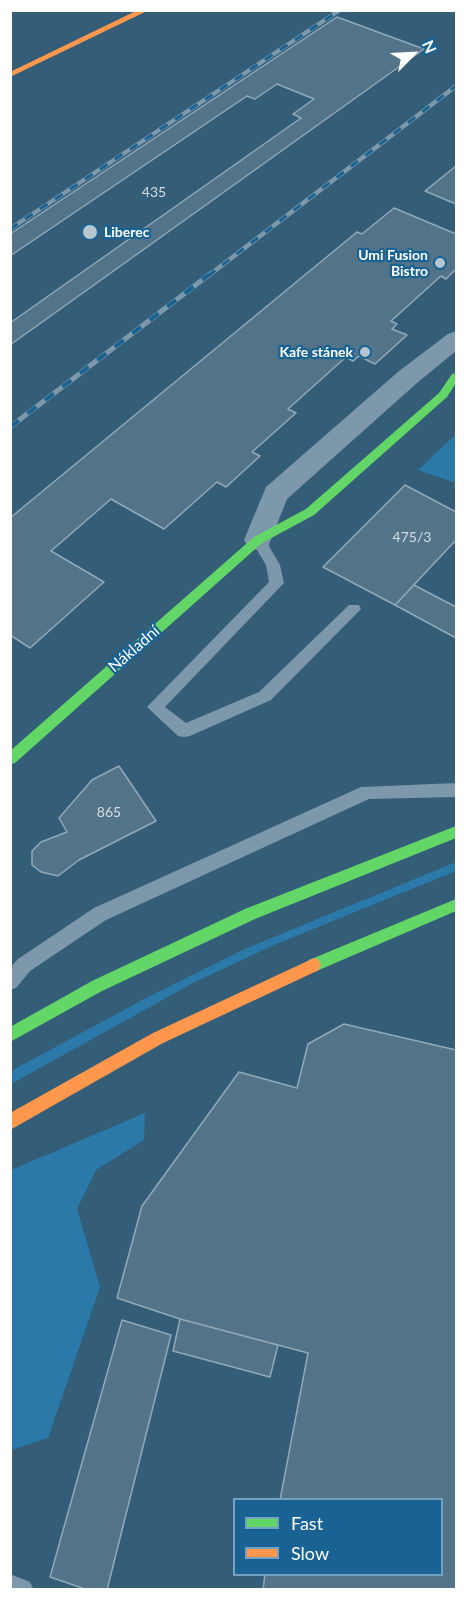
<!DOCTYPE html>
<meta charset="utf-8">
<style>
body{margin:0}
#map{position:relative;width:467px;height:1600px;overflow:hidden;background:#345d78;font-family:Lato,sans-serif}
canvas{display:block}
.frame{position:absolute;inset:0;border:12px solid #fff;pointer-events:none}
.legend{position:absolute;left:233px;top:1498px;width:210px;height:78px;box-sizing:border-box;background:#186394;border:2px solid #74a1bf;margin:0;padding:8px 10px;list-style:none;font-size:18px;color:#fff}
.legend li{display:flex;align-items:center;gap:12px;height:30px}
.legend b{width:30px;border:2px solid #74a1bf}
.north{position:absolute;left:383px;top:24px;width:60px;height:60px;-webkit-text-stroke:4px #186394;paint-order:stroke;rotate:66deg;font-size:16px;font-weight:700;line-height:24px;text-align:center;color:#fff}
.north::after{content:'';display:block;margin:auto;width:21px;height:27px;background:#fff;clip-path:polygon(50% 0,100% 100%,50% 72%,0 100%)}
</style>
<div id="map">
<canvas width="467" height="1600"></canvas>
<div class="frame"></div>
<ul class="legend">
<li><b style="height:8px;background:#63d668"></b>Fast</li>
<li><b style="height:8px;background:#ff974d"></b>Slow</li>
</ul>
<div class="north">N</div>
</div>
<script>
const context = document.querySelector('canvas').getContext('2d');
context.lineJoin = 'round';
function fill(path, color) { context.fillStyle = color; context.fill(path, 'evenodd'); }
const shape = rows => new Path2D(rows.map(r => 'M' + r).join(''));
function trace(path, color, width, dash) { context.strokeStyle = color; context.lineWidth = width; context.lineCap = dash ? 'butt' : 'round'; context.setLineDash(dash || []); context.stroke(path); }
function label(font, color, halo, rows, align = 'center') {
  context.font = font + ' Lato,sans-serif'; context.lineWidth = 4.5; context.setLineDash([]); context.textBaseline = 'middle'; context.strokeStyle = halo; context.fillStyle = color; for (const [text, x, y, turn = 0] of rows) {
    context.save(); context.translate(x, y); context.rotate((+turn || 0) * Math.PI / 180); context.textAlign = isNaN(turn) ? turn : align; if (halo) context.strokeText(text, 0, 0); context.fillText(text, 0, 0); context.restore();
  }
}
fill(shape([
 [456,434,456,483,418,470],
 [456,862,456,871,274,945,193,983,11,1084,11,1071,146,998,247,948],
 [145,1113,144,1140,96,1170,77,1209,100,1287,48,1438,11,1450,11,1170]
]), '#2a79a8');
const building = shape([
 [337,17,424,49,10,345,10,234,337,17],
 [277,84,314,99,293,114,301,118,10,323,10,256,247,96,255,99,277,84],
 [456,166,456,204,425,191,456,166],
 [394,208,456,234,456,269,446,279,441,276,391,321,397,324,392,329,407,335,375,364,359,356,353,361,346,357,288,409,296,413,252,452,260,456,226,487,217,482,164,529,111,499,51,551,104,582,30,648,10,635,10,518,357,232,362,234,394,208],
 [405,485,456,512,456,540,395,605,323,567,405,485],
 [414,585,456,607,456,638,395,605,414,585],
 [119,766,156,821,79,860,58,876,41,872,32,865,32,851,41,842,67,832,59,818,92,780,119,766],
 [344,1024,456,1050,456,1590,263,1590,265,1574,442,1574,442,1500,280,1500,308,1353,180,1319,117,1298,142,1206,239,1072,297,1088,308,1044,344,1024],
 [180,1319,278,1345,270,1377,173,1351,180,1319],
 [122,1320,171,1335,107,1590,88,1590,50,1577,122,1320]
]);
fill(building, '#537488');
trace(building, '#92a9b8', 1.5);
fill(shape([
 [258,535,263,536,280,565,284,583,165,707,186,723,259,692,349,605,359,605,361,609,271,700,190,736,184,737,178,736,147,707,269,582,266,565,251,540,258,535],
 [456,783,456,797,369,799,106,920,30,971,16,988,10,990,10,968,18,959,94,908,361,787,456,783],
 [10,1574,30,1582,34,1590,10,1590,10,1574]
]), '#7d98ab');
fill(shape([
 [456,331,456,351,417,383,287,499,268,547,258,550,248,547,244,540,266,487,399,371,448,334,456,331]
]), '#7d98ab');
fill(shape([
 [456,373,456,383,447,397,314,515,262,543,15,763,10,764,10,751,254,537,306,509,439,393,452,374,456,373],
 [456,826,456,838,255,919,102,991,10,1042,10,1027,92,981,245,909,456,826],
 [456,899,456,911,319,970,314,972,309,970,307,965,309,960,456,899]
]), '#63d668');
fill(shape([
 [138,10,149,10,10,77,10,72,138,10],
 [314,958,319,960,321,965,319,970,163,1043,10,1130,10,1113,153,1033,314,958]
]), '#ff974d');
const railFar1 = shape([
 [10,229,340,10],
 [208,276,456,86]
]);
const rail = shape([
 [10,427,210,274]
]);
trace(railFar1, '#7d98aa', 4.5);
trace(rail, '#7d98aa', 5);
trace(railFar1, '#186394', 3, [9]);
trace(rail, '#186394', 4, [11]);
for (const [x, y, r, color] of [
 [90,232,8,"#b8c6d0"],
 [440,263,6,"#b8c6d0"],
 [365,352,6,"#b8c6d0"]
]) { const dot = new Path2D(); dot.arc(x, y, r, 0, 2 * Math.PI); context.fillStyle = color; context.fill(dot); trace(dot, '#186394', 2); }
label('14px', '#d4dce1', null, [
 ["435",154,192],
 ["475/3",412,537],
 ["865",109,812]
]);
label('bold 14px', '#fff', '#186394', [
 ["Liberec",104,232,"left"],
 ["Umi Fusion",428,255],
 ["Bistro",428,271],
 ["Kafe stánek",353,352]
], 'right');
label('16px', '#fff', '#186394', [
 ["Nákladní",134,649,-41]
]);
</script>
